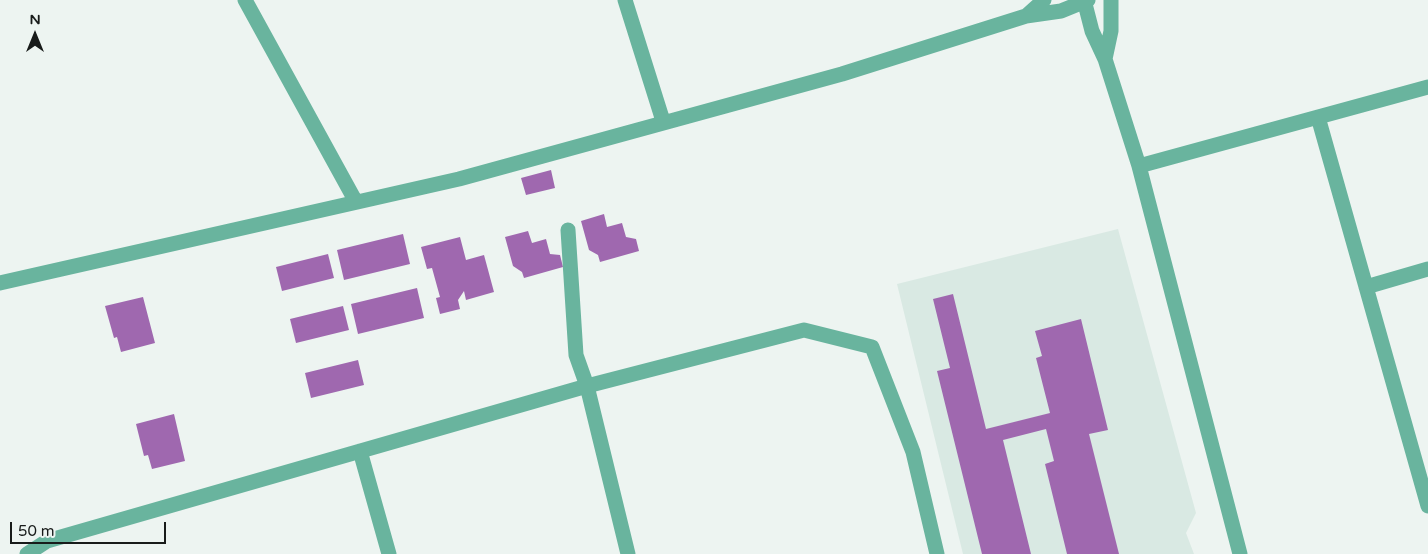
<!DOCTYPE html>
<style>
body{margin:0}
#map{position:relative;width:1428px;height:554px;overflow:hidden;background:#edf4f1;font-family:"Varela Round",sans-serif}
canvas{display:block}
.north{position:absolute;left:10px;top:10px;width:50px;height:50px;-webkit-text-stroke:4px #edf4f1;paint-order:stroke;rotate:0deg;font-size:14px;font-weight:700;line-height:20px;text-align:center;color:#181b1a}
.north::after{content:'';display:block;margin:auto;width:18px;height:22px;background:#181b1a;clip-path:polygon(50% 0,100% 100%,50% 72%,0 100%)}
.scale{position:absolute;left:10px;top:522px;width:156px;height:22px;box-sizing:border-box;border:2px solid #181b1a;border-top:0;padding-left:6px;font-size:15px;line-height:18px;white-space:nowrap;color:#181b1a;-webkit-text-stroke:4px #edf4f1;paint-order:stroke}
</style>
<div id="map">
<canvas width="1428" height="554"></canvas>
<div class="north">N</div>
<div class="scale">50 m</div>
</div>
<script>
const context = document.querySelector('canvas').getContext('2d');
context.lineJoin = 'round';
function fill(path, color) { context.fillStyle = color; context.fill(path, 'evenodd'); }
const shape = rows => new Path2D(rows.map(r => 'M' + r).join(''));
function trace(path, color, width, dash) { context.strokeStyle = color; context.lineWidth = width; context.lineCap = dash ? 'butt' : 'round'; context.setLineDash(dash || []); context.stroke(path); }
fill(shape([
 [1118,229,1196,513,1186,533,1194,554,963,554,897,284]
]), '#d9e9e3');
fill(shape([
 [551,170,555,188,526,195,521,178],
 [604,214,607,227,622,223,626,237,636,239,639,251,600,262,598,255,589,250,581,221],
 [528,231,532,243,546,239,550,254,560,255,563,267,524,278,522,272,513,266,505,237],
 [403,234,410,264,344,280,337,250],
 [460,237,466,260,484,255,494,292,466,300,464,291,458,300,460,309,440,314,436,298,440,297,432,268,427,269,421,247],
 [328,254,334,278,282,291,276,267],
 [417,288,424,318,358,334,351,304],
 [953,294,986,429,1050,413,1036,358,1042,356,1035,331,1081,319,1108,430,1089,434,1119,554,1067,554,1045,464,1054,461,1046,429,1003,440,1031,554,982,554,937,371,950,368,933,299],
 [143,297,155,343,121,352,117,337,114,338,105,306],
 [343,306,349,330,296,343,290,319],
 [358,360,364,385,311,398,305,373],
 [174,414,185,461,152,469,148,455,144,456,136,424]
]), '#9f68af');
trace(shape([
 [245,0,356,202],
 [625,0,663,121],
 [1084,0,1092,31,1105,59,1139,166,1240,554],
 [1026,16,1044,0],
 [1105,59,1111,31,1111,0],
 [1318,117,1428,506],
 [1139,166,1428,87],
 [568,230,576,355,587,386,628,554],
 [0,283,459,179,842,74,1026,16,1061,11,1088,0],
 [1366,287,1428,269],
 [360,451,389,554],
 [27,554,47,541,587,386,804,330,872,347,913,452,937,554]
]), '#69b49e', 15);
</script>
